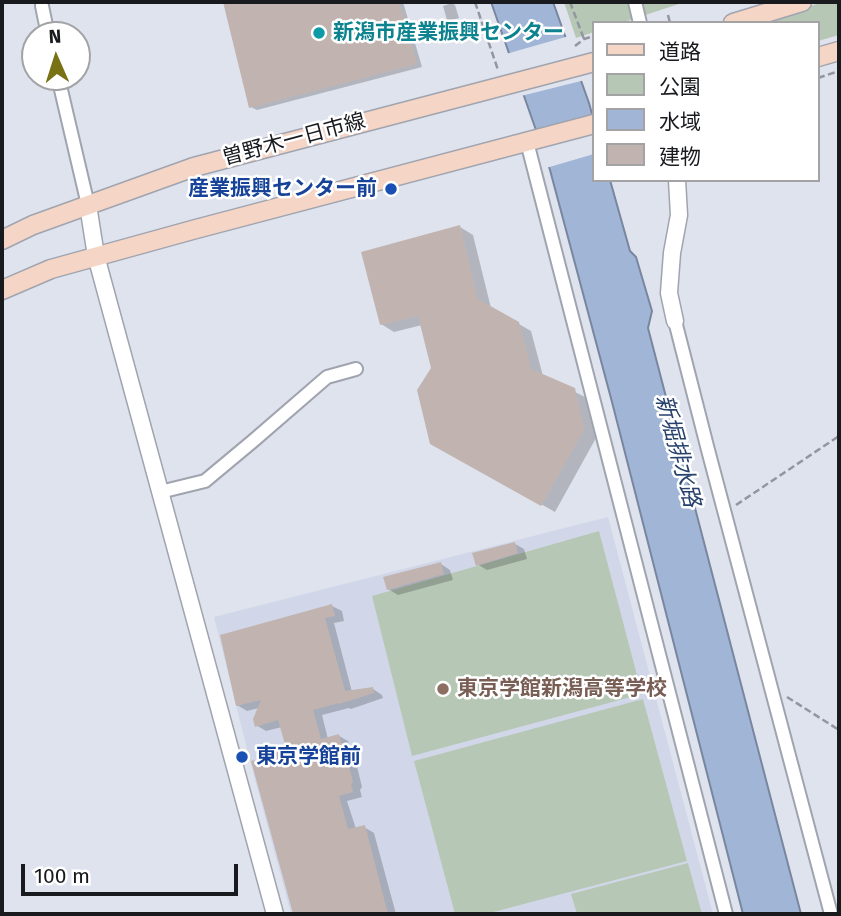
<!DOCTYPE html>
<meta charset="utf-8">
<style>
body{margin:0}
#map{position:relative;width:841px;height:916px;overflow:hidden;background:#dfe3ee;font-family:"Fira Sans","Noto Sans JP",sans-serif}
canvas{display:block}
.frame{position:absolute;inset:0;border:4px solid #181a1e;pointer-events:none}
.legend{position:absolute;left:592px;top:21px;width:228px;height:161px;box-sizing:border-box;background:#fff;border:2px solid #a3a3a5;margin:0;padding:9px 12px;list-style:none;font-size:21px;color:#181a1e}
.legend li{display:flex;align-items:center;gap:14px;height:35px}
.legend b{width:35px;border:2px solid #a3a3a5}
.north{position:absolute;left:21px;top:21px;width:70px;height:70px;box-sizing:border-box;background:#fff;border:2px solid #a3a3a5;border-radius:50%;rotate:357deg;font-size:19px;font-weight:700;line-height:28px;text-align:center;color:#181a1e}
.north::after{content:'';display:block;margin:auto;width:24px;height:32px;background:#797214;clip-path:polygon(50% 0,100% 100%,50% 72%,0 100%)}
.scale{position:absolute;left:21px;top:864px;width:217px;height:32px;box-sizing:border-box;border:4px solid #181a1e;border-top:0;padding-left:9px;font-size:21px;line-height:24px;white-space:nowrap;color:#181a1e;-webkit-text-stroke:5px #fff;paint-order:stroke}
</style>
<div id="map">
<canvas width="841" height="916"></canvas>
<div class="frame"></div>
<ul class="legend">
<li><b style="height:9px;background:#f5d5c5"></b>道路</li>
<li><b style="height:19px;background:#b6c8b5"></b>公園</li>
<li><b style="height:19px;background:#a1b5d6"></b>水域</li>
<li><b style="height:19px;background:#c1b4b0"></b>建物</li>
</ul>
<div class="north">N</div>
<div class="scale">100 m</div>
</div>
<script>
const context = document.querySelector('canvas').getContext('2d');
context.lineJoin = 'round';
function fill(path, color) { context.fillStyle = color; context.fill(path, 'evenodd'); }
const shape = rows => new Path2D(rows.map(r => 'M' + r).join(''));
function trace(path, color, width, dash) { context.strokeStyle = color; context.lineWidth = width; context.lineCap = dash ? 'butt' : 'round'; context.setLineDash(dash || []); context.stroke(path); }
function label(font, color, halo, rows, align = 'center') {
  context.font = font + ' "Fira Sans","Noto Sans JP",sans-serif'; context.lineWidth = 5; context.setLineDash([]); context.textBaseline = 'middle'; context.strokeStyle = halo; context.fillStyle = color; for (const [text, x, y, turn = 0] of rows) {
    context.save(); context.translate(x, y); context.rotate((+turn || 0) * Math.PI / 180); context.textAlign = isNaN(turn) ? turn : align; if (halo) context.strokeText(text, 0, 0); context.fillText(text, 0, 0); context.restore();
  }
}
fill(shape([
 [608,517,713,914,291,914,250,761,214,617]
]), '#d1d7e9');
fill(shape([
 [564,2,685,2,621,23,594,23,594,32,576,38],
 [823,2,839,2,839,35,818,41,818,23,756,23],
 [599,531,642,694,412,756,372,596],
 [643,699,687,861,486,914,455,914,414,761],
 [688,863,702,914,577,914,571,894]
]), '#b6c8b5');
const water = shape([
 [491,2,553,2,589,103,594,121,594,180,610,180,630,251,636,257,652,311,648,328,801,914,743,914,612,402,550,170,491,2]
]);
fill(water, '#a1b5d6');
trace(water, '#78869f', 2);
fill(shape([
 [569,36,585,80,521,96,506,54],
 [594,115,594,154,546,168,533,132]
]), '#dfe3ee');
fill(shape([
 [225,2,403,2,422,67,257,110,251,107],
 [452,3,455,5,459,18,449,21,447,20,443,6],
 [460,227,473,235,491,308,531,331,543,376,587,398,596,438,555,512,432,443,433,369,422,325,394,332,381,324],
 [515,544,524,549,527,559,487,570,477,564],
 [441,564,450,570,453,580,398,595,388,589],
 [332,606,342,611,344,621,334,623,352,692,373,689,382,695,383,698,351,709,349,708,322,715,328,739,339,736,348,741,350,749,353,750,362,787,360,790,362,797,347,801,356,829,364,827,374,833,396,914,294,914,253,762,288,749,282,727,266,731,256,725,259,708,247,711,237,705]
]), '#0003');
fill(shape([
 [223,2,399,2,417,64,249,108],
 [460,225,478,299,519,322,531,369,575,388,584,430,541,506,430,444,417,390,431,368,418,316,380,325,361,252],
 [515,542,518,553,476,566,472,553],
 [441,562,444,574,387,590,383,577],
 [332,604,335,616,325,618,345,691,373,687,374,693,339,704,339,703,313,710,321,739,339,734,341,743,343,743,353,782,351,784,353,792,339,796,348,829,365,825,388,914,293,914,251,761,260,759,259,756,286,748,278,720,255,727,253,719,261,700,236,706,220,635]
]), '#c1b4b0');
const minor = shape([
 [635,2,640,23],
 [42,6,48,35],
 [58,77,88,205],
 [527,142,726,914],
 [675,321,708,450,831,914],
 [160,492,205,481,253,441,327,377,356,369]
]);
const tertiary = shape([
 [88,205,96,256,275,914],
 [675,321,669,293,672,253,679,215,677,180]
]);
const secondary = shape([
 [733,23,802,2],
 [818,57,839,51],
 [2,240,33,225,194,167,594,62],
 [2,290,51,269,196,229,594,124]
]);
trace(minor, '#a0a4af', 16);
trace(tertiary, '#a0a4af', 19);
trace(secondary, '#a0a4af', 21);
trace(shape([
 [475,2,498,70],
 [570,2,584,39],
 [668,15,670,23],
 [575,46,584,39,594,36],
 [818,78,839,71],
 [736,505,839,436],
 [787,697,839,730]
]), '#93969e', 2.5, [7, 3.5]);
trace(minor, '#fff', 12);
trace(tertiary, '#fff', 16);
trace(secondary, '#f5d5c5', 18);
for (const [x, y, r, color] of [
 [319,33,7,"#0f9aa8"],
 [391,189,7,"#1a4fb4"],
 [443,689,7,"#8d6e63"],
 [242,757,7,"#1a4fb4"]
]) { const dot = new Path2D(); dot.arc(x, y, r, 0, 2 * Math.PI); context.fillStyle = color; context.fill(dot); trace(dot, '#fff', 2.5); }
label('bold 21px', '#0d838f', '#fff', [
 ["新潟市産業振興センター",333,33]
], 'left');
label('21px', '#181a1e', '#fff', [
 ["曽野木一日市線",294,140,-15]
]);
label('bold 21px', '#164399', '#fff', [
 ["産業振興センター前",377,189],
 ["東京学館前",256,757,"left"]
], 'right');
label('bold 21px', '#785e54', '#fff', [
 ["東京学館新潟高等学校",457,689]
], 'left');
label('italic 23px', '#27426d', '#fff', [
 ["新堀排水路",677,451,75]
]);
</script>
